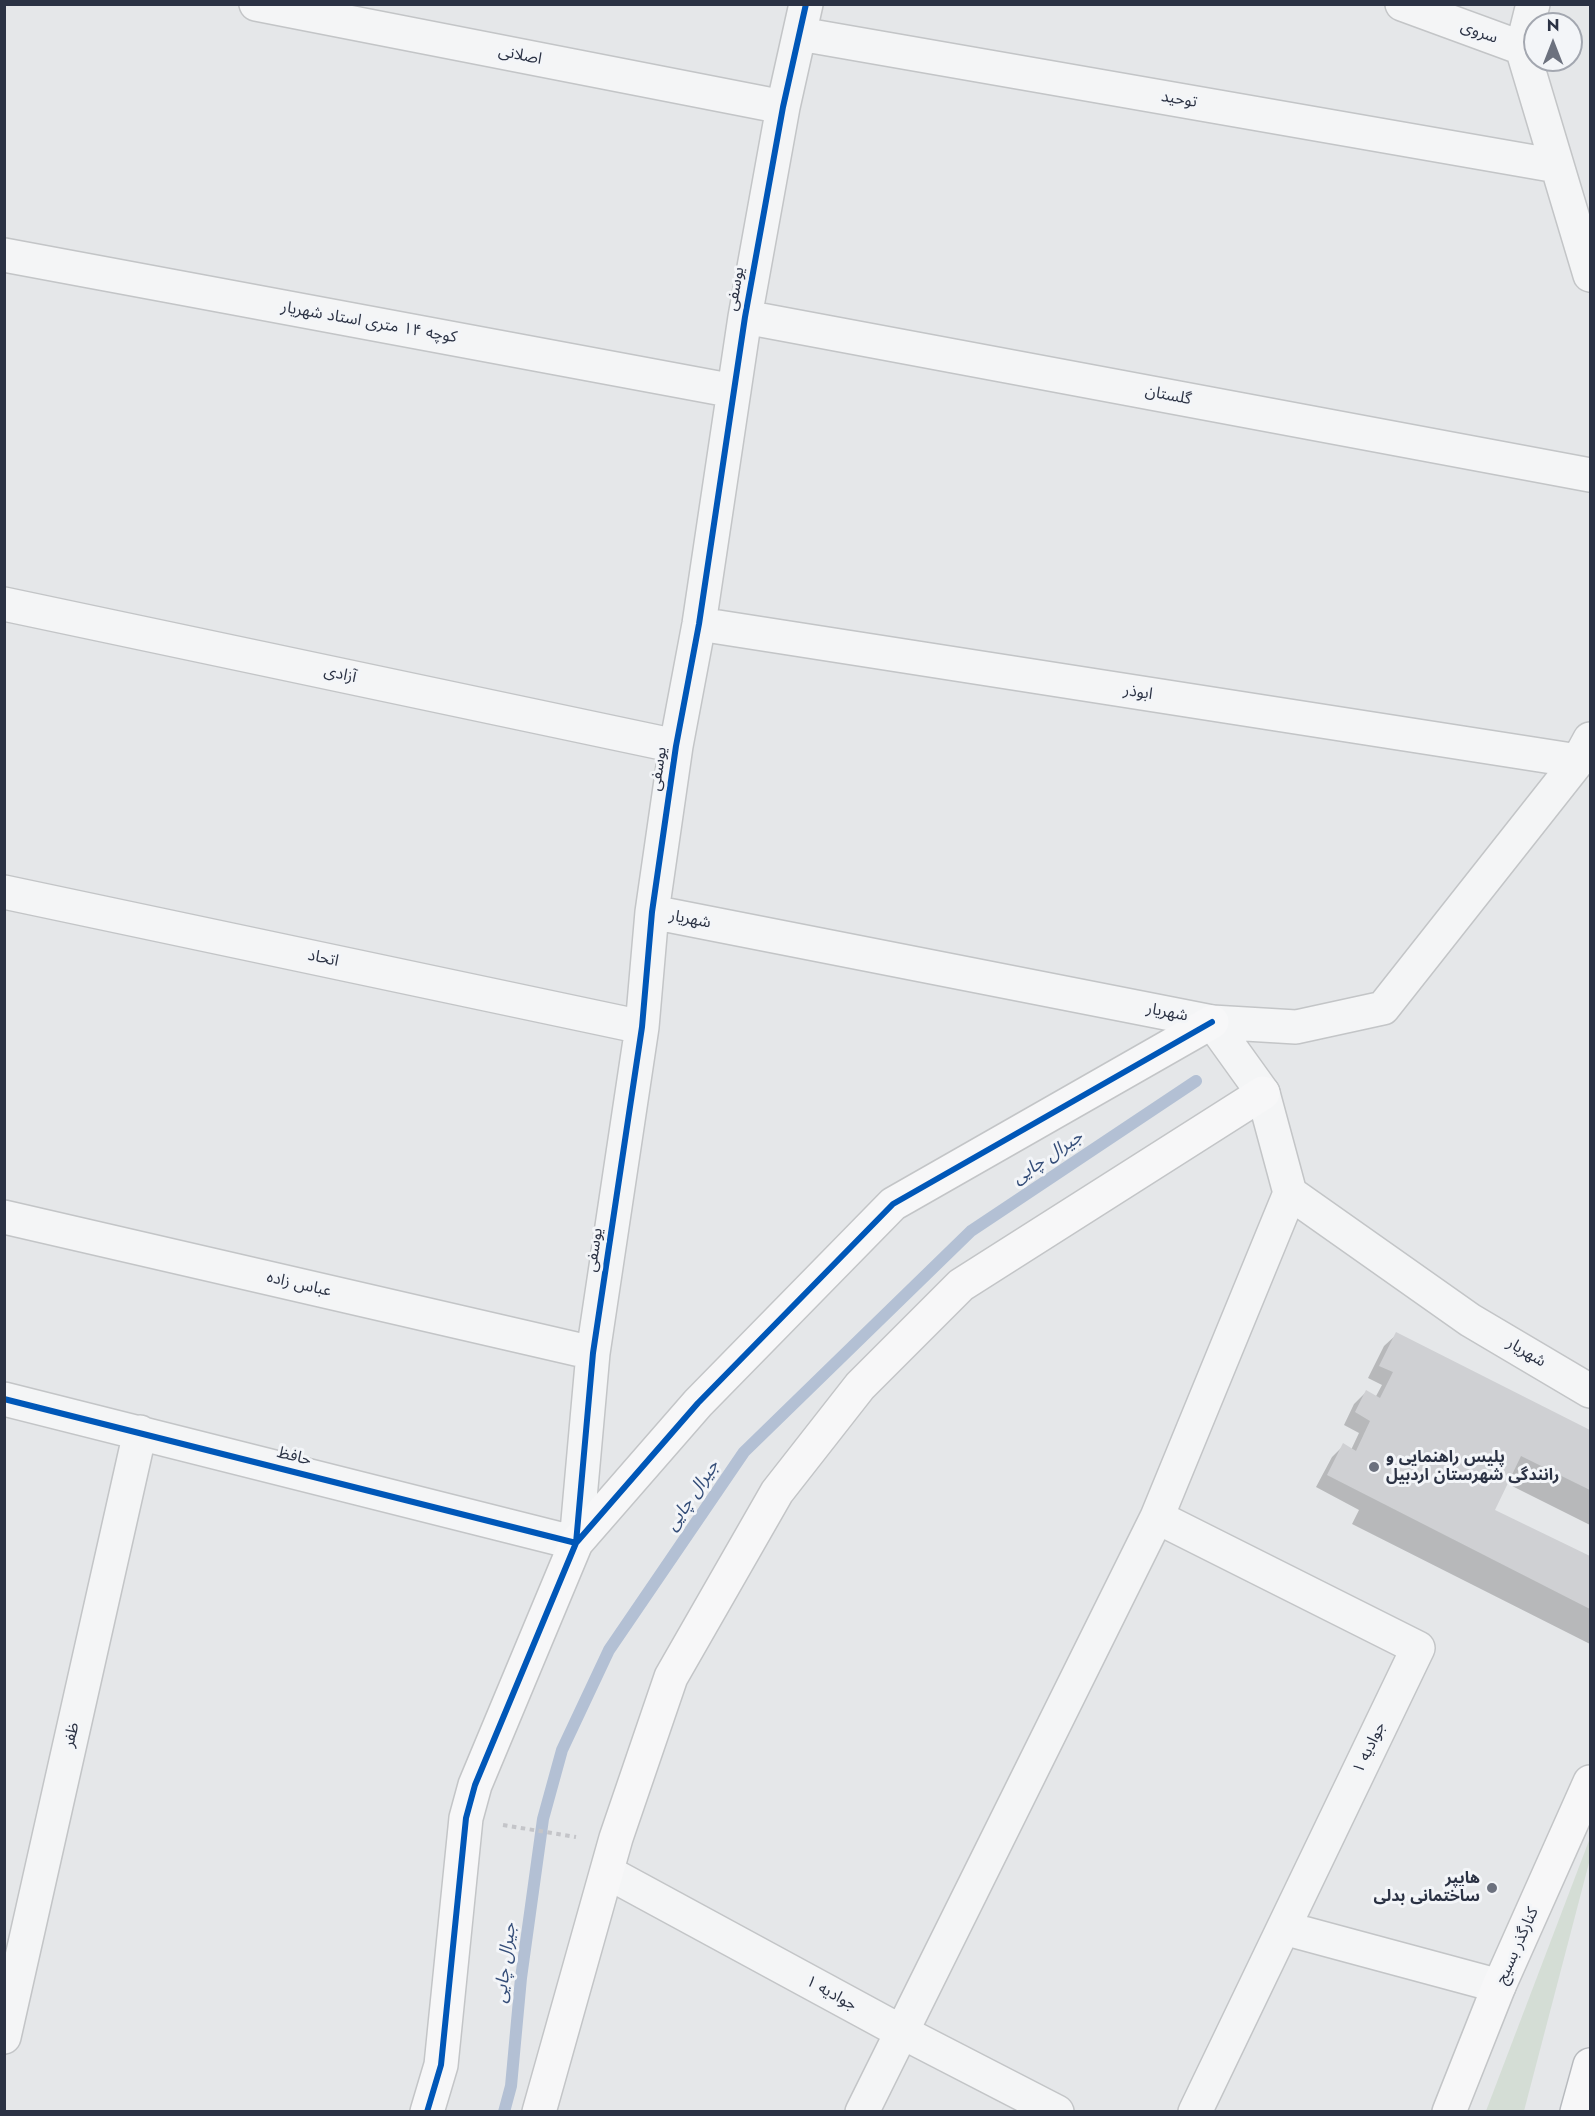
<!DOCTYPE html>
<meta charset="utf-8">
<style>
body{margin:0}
#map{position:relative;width:1595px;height:2116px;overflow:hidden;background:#e5e7e9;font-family:Jost,sans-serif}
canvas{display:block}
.frame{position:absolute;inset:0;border:6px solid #2b3244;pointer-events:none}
.north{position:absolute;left:1523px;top:12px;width:60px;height:60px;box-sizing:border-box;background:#f3f5f8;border:2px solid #a3a7b0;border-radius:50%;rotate:0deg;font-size:16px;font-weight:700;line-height:24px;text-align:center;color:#2b3244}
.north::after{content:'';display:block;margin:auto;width:21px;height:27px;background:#6c717e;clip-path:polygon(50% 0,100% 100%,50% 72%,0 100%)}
</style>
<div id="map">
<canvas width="1595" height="2116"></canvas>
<div class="frame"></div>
<div class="north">N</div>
</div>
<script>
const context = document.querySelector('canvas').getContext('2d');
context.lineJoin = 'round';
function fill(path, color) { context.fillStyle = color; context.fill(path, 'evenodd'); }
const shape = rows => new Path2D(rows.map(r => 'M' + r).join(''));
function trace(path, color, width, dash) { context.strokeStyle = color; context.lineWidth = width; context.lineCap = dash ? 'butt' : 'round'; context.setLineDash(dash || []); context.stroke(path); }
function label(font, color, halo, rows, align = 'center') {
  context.font = font + ' Jost,"Noto Sans Arabic",sans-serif'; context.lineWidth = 6; context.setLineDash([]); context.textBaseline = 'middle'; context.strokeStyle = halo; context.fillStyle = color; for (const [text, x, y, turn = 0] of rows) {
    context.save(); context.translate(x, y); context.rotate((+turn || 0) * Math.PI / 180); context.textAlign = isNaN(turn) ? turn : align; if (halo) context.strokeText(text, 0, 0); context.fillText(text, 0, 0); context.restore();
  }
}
fill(shape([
 [1590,1838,1590,1859,1524,2111,1486,2111]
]), '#d4ddd5');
fill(shape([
 [1397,1334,1590,1432,1590,1525,1506,1483,1493,1510,1590,1558,1590,1644,1352,1524,1359,1510,1316,1487,1332,1457,1344,1445,1351,1450,1359,1433,1344,1425,1354,1404,1366,1392,1375,1398,1382,1385,1368,1378,1384,1346]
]), '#0003');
trace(shape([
 [504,2112,511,2086,521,1978,543,1819,562,1750,609,1650,744,1452,971,1231,1196,1081]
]), '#b3c0d4', 12);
fill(shape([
 [1396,1332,1590,1430,1590,1490,1521,1456,1495,1510,1590,1556,1590,1609,1327,1475,1343,1443,1356,1451,1370,1421,1355,1412,1366,1390,1380,1398,1393,1372,1379,1366]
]), '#cfd0d3');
const street = shape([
 [256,4,783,107],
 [1402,4,1522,48],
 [1533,4,1522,48,1590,275],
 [800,34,1557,166],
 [4,255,734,391],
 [745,317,1590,475],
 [4,604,676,746],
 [699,624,1578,761],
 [4,892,642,1027],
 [652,912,1212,1022,1296,1027,1383,1008,1578,761,1590,739],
 [1212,1022,1263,1093,1290,1193,1470,1320,1590,1391],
 [4,1217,593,1353],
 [4,1399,576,1543,593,1353,642,1027,652,912,676,746,699,624,745,317,783,107,806,4],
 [1157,1517,1418,1648,1195,2112],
 [607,1872,900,2031,1057,2112],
 [1284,1928,1499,1986],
 [4,2037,140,1432],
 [862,2112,1157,1517,1290,1193]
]);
const secondary = shape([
 [427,2112,441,2065,466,1818,475,1785,576,1543,698,1403,893,1204,1212,1022],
 [539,2112,616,1838,671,1677,777,1492,860,1386,961,1285,1263,1093],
 [1449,2112,1499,1986,1590,1782]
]);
const highway = shape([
 [1577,2112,1590,2065]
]);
trace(street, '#c3c5c7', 36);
trace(secondary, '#c3c5c7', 36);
trace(highway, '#b7babe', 36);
trace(shape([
 [503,1825,576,1837]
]), '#c4c5c9', 4, [4.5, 4.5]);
trace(street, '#f4f5f6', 33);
trace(secondary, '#f7f7f8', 33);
trace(highway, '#f7f7f8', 33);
trace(shape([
 [4,1399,576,1543,593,1353,642,1027,652,912,676,746,699,624,745,317,783,107,806,4],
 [427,2112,441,2065,466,1818,475,1785,576,1543,698,1403,893,1204,1212,1022]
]), '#0057b8', 6);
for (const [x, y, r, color] of [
 [1374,1467,6,"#6c717e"],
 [1492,1888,6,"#6c717e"]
]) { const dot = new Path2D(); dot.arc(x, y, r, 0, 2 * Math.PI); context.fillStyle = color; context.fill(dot); trace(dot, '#f3f5f8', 2); }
label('16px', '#2b3244', '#f3f5f8', [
 ["سروی",1479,33,20],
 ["اصلانی",520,56,11],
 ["توحید",1179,100,10],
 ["یوسفی",736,289,-80],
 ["کوچه ۱۴ متری استاد شهریار",369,323,10],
 ["گلستان",1168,396,11],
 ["آزادی",340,675,12],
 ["ابوذر",1138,693,9],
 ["یوسفی",659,769,-82],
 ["شهریار",690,920,11],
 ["اتحاد",323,959,12],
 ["شهریار",1167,1013,11],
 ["یوسفی",595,1250,-82],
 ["عباس زاده",299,1285,13],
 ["شهریار",1526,1353,31],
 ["حافظ",294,1457,14],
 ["ظفر",72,1735,-77],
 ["جوادیه ۱",1370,1748,-64],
 ["کنارگذر بسیج",1518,1946,-66],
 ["جوادیه ۱",831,1994,29]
]);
label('bold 16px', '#2b3244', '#f3f5f8', [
 ["پلیس راهنمایی و",1386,1458],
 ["رانندگی شهرستان اردبیل",1386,1476],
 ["هایپر",1480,1879,"right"],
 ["ساختمانی بدلی",1480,1897,"right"]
], 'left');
label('italic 18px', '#344d78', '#f3f5f8', [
 ["جیرال چایی",1048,1158,-34],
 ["جیرال چایی",693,1496,-56],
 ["جیرال چایی",506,1963,-83]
]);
</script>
